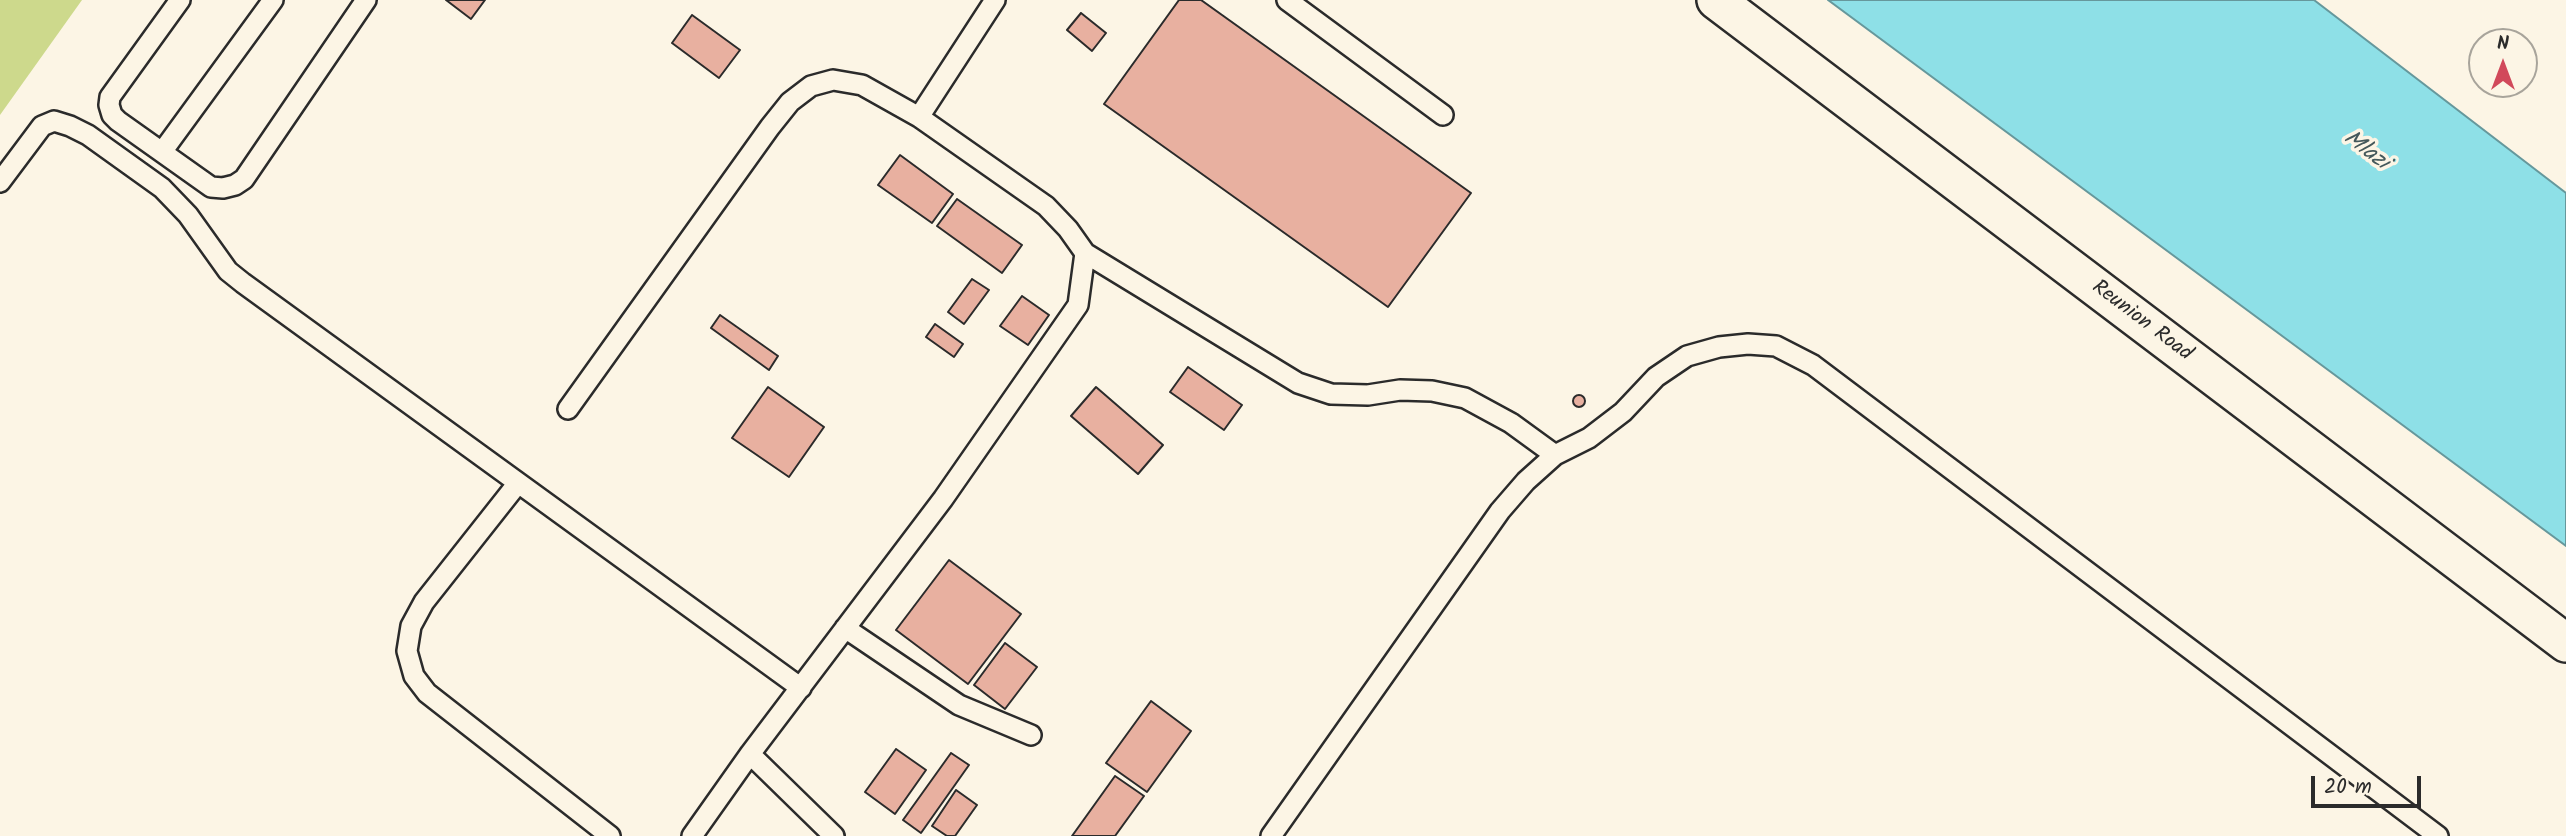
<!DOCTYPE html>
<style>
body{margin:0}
#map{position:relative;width:2566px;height:836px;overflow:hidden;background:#fcf5e5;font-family:Kalam,sans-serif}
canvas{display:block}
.north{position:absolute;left:2468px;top:28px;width:70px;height:70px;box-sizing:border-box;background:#fcf5e5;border:2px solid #a8a49b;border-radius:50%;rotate:0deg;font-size:19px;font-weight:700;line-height:28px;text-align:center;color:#2b2b2b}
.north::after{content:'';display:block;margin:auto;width:24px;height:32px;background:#d1495b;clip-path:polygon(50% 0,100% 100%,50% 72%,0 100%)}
.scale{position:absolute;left:2311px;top:776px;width:110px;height:32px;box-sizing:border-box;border:4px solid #2b2b2b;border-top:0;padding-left:9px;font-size:21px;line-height:24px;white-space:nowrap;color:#2b2b2b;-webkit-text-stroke:5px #fcf5e5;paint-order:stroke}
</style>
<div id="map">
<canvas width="2566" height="836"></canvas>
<div class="north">N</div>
<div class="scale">20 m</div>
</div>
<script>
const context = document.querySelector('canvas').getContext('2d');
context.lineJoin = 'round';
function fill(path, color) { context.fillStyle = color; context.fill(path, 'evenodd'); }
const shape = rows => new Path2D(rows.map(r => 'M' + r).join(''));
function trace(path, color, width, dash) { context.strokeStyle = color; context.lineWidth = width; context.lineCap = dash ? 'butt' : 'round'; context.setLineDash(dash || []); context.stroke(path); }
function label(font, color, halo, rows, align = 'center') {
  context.font = font + ' Kalam,sans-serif'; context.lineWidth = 7; context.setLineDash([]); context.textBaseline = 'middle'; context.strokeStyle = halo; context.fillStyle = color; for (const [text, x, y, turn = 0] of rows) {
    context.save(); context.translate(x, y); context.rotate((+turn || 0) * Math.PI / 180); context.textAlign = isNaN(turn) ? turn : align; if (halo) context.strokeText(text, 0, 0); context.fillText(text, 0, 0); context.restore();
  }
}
fill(shape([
 [0,0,82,0,0,115]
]), '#cdd98c');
const water = shape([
 [1828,0,2314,0,2566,193,2566,546,1828,0]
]);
fill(water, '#8ee0e7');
trace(water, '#66989c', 2);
const building = shape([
 [446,0,485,0,471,19,446,0],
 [1179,0,1201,0,1471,193,1388,307,1104,104,1179,0],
 [1081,13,1106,33,1092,51,1067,30,1081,13],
 [692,15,740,50,719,78,672,43,692,15],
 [900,155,953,194,932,223,878,185,900,155],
 [957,199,1022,245,1002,273,937,226,957,199],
 [972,279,989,290,964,324,948,312,972,279],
 [1022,296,1049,315,1028,345,1000,326,1022,296],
 [720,315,778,356,769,370,711,328,720,315],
 [935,324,963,344,954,357,926,337,935,324],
 [1188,367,1242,405,1224,430,1170,392,1188,367],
 [768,387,824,427,789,477,732,438,768,387],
 [1096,387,1163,445,1138,474,1071,416,1096,387],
 '1573 401a6 6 0 1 1 12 0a6 6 0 1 1-12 0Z',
 [949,560,1021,614,968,684,896,630,949,560],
 [1005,643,1037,667,1005,709,974,685,1005,643],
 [1151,701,1191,731,1147,792,1106,763,1151,701],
 [896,749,926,770,895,814,865,792,896,749],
 [951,753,969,765,921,833,903,820,951,753],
 [1115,776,1144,796,1115,836,1072,836,1115,776],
 [956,790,977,805,955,836,947,836,932,826,956,790]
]);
fill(building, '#e8b0a0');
trace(building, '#2b2b2b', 2);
const lane = shape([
 [180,0,110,97,109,105,112,115,118,121,211,187,223,188,235,185,244,179,366,0],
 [1287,0,1443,115],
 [919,117,995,0],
 [162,152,273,0],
 [0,182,42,126,54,121,70,126,88,135,162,188,188,215,228,271,243,283,801,688],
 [568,409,770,127,790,102,811,86,833,80,862,85,919,117,1046,206,1068,229,1085,253,1298,383,1331,394,1368,395,1400,390,1432,391,1465,398,1511,423,1555,455],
 [518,483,424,602,411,626,407,651,414,676,427,693,610,836],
 [845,628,959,705,1031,735],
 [750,754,834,836],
 [692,836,750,754,943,499,1078,305,1085,253],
 [1271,836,1500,511,1526,481,1555,455,1589,438,1623,412,1656,377,1687,356,1719,347,1748,344,1776,346,1813,365,2438,836]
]);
const street = shape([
 [1716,0,2566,643]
]);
trace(lane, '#2b2b2b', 24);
trace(street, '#2b2b2b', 42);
trace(lane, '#fcf5e5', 19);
trace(street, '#fcf5e5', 37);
label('21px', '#2b2b2b', '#fcf5e5', [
 ["Reunion Road",2141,322,37]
]);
label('italic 23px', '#44585a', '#fcf5e5', [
 ["Mlazi",2365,152,37]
]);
</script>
